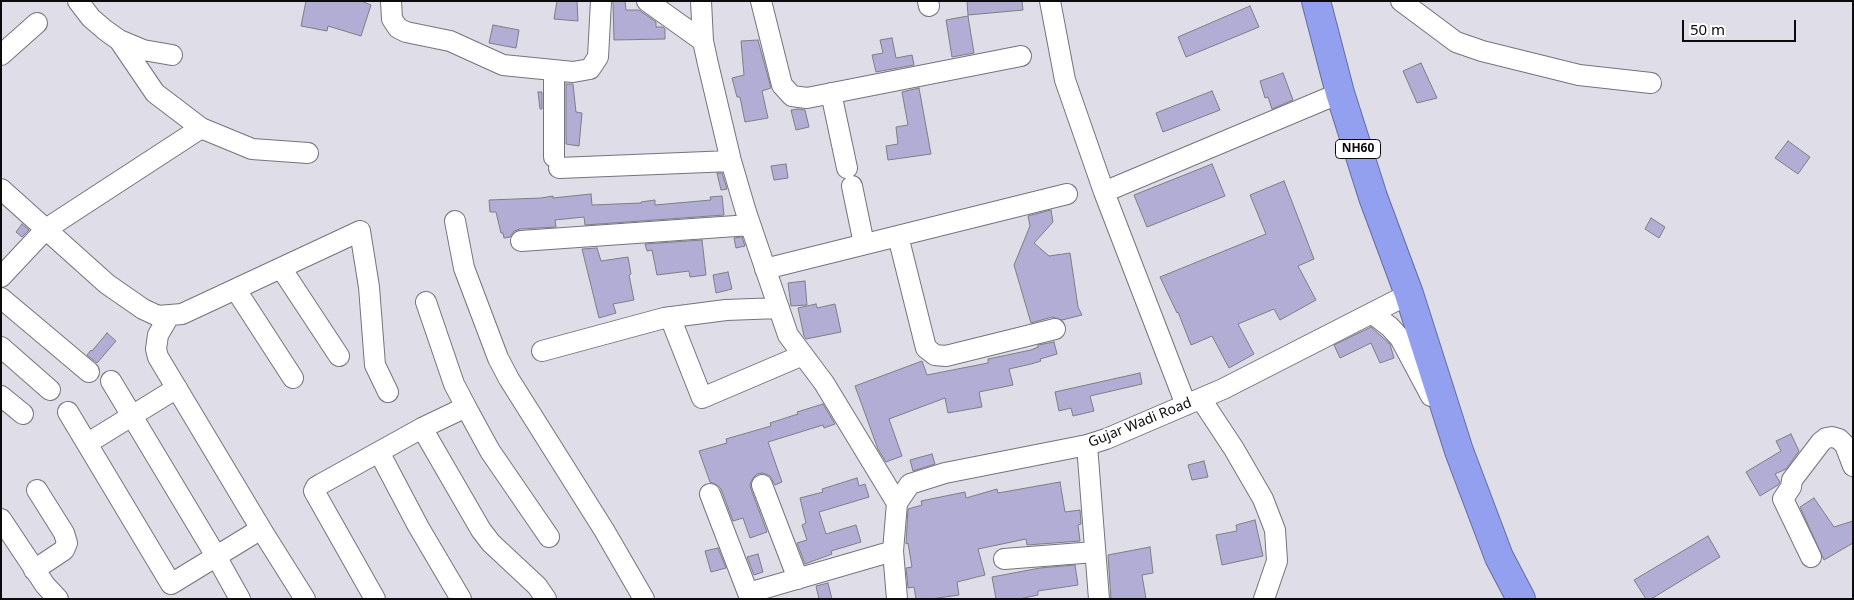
<!DOCTYPE html>
<style>
body{margin:0}
#map{position:relative;width:1854px;height:600px;overflow:hidden;background:#dfdde7;font-family:"Noto Sans",sans-serif}
canvas{display:block}
.frame{position:absolute;inset:0;border:2px solid #0b0b0e;pointer-events:none}
.scale{position:absolute;left:1682px;top:20px;width:114px;height:22px;box-sizing:border-box;border:2px solid #0b0b0e;border-top:0;padding-left:6px;font-size:15px;line-height:18px;white-space:nowrap;color:#0b0b0e;-webkit-text-stroke:4px #fff;paint-order:stroke}
</style>
<div id="map">
<canvas width="1854" height="600"></canvas>
<div class="frame"></div>
<div class="scale">50 m</div>
</div>
<script>
const context = document.querySelector('canvas').getContext('2d');
context.lineJoin = 'round';
function fill(path, color) { context.fillStyle = color; context.fill(path, 'evenodd'); }
const shape = rows => new Path2D(rows.map(r => 'M' + r).join(''));
function trace(path, color, width, dash) { context.strokeStyle = color; context.lineWidth = width; context.lineCap = dash ? 'butt' : 'round'; context.setLineDash(dash || []); context.stroke(path); }
function label(font, color, halo, rows, align = 'center') {
  context.font = font + ' "Noto Sans",sans-serif'; context.lineWidth = 4; context.setLineDash([]); context.textBaseline = 'middle'; context.strokeStyle = halo; context.fillStyle = color; for (const [text, x, y, turn = 0] of rows) {
    context.save(); context.translate(x, y); context.rotate((+turn || 0) * Math.PI / 180); context.textAlign = isNaN(turn) ? turn : align; if (halo) context.strokeText(text, 0, 0); context.fillText(text, 0, 0); context.restore();
  }
}
const building = shape([
 [306,1,361,1,371,5,361,36,328,26,327,31,301,26,306,1],
 [557,1,577,1,578,21,554,19,557,1],
 [613,1,625,1,626,10,639,10,656,22,656,27,663,27,665,29,665,39,614,40,613,1],
 [967,1,1022,1,1023,10,968,15,967,1],
 [1250,6,1259,27,1186,57,1178,37,1250,6],
 [968,16,974,53,952,57,946,20,968,16],
 [493,25,519,30,516,48,489,43,493,25],
 [892,38,896,58,912,55,914,65,876,72,872,55,883,53,880,40,892,38],
 [758,40,771,88,762,91,768,118,745,122,740,97,737,97,732,78,744,75,741,41,758,40],
 [1421,63,1437,98,1417,103,1403,71,1421,63],
 [1283,73,1293,100,1272,109,1268,97,1265,98,1260,81,1283,73],
 [566,84,573,84,576,112,582,113,579,146,566,144,566,84],
 [919,88,931,154,888,160,886,146,898,144,896,127,908,125,902,92,919,88],
 [1212,91,1220,110,1163,132,1156,113,1212,91],
 [538,92,542,92,542,109,540,109,538,92],
 [798,109,805,110,809,127,796,130,791,110,798,109],
 [1788,141,1810,157,1798,174,1775,158,1788,141],
 [786,164,788,178,774,180,771,166,786,164],
 [1212,164,1225,196,1147,227,1134,195,1212,164],
 [717,173,722,173,727,189,721,190,717,173],
 [1284,181,1314,259,1298,266,1316,300,1280,320,1274,309,1238,324,1254,354,1229,368,1212,336,1191,345,1178,312,1177,313,1160,277,1266,234,1250,195,1284,181],
 [591,194,592,205,641,203,641,202,655,200,655,205,711,200,710,197,722,196,724,215,585,225,584,217,555,220,556,227,520,229,514,231,510,237,504,238,503,233,501,233,496,212,490,212,489,200,541,198,553,196,553,198,591,194],
 [1051,210,1053,222,1034,243,1049,256,1070,253,1078,307,1082,315,1062,320,1052,317,1031,323,1014,265,1030,226,1028,216,1051,210],
 [1651,218,1665,227,1659,238,1645,229,1651,218],
 [22,224,29,230,22,237,16,232,22,224],
 [742,237,745,246,736,248,734,238,742,237],
 [702,240,706,275,690,277,689,271,657,275,652,250,647,251,645,244,702,240],
 [597,248,601,261,628,257,631,274,629,275,634,300,613,304,616,313,599,318,582,249,597,248],
 [728,272,732,289,716,293,713,275,728,272],
 [805,281,807,305,791,306,788,283,805,281],
 [816,304,817,308,835,304,841,332,806,339,804,336,798,308,816,304],
 [1371,327,1390,344,1394,358,1380,363,1371,343,1340,358,1334,345,1371,327],
 [107,333,116,341,97,363,87,355,91,350,92,351,107,333],
 [1054,342,1057,354,1040,359,1041,361,1031,364,1009,369,1013,385,979,392,982,407,948,413,945,398,889,419,902,456,886,462,878,449,855,386,922,361,927,375,988,363,988,359,1031,350,1038,347,1038,345,1054,342],
 [1140,373,1142,384,1090,396,1094,411,1073,416,1071,408,1059,411,1055,392,1140,373],
 [823,404,835,424,824,428,823,425,768,442,782,482,775,485,770,476,763,473,757,474,753,478,750,484,751,489,767,532,750,538,743,518,733,521,721,489,717,485,710,482,699,451,727,443,726,439,771,426,770,423,798,414,797,412,823,404],
 [1791,434,1799,451,1786,469,1775,474,1780,482,1778,485,1760,496,1746,472,1781,451,1776,441,1791,434],
 [932,454,935,464,913,471,910,460,932,454],
 [1204,461,1208,477,1192,480,1188,465,1204,461],
 [857,478,859,486,865,484,869,497,819,512,826,534,856,525,861,542,831,551,832,554,805,564,797,543,807,540,802,525,806,523,800,498,823,492,822,489,857,478],
 [1060,482,1065,512,1080,510,1081,524,1078,525,1080,541,1027,545,1026,539,978,549,985,575,957,582,959,595,931,599,916,599,914,587,908,588,906,568,912,567,908,543,906,544,908,509,922,505,921,501,965,492,966,498,997,489,998,493,1060,482],
 [1814,498,1834,527,1853,521,1853,543,1824,560,1800,507,1814,498],
 [1255,520,1263,556,1222,565,1216,535,1237,531,1236,525,1255,520],
 [1708,536,1720,557,1651,599,1646,599,1634,580,1708,536],
 [1150,547,1153,573,1142,575,1146,599,1111,599,1108,555,1150,547],
 [718,548,726,568,711,572,705,551,718,548],
 [758,554,763,572,754,575,747,557,758,554],
 [1075,565,1078,585,1038,591,1038,595,1019,599,996,599,992,577,1040,568,1075,565],
 [828,583,832,599,819,599,816,586,828,583]
]);
fill(building, '#b2add4');
trace(building, '#7e7d86', 1);
const minor = shape([
 [78,1,91,18,105,30,119,40,143,50,172,55],
 [391,1,392,19,398,28,406,32,450,41,503,65,573,72,590,69,598,57,601,1],
 [647,1,703,41],
 [701,1,703,41,708,64,731,161,746,212,788,335,824,383,897,503],
 [761,1,782,85,792,96,807,98,1021,56],
 [928,1,929,6],
 [1050,1,1065,80,1104,192,1186,405],
 [1401,1,1456,42,1482,51,1579,75,1651,83],
 [119,40,155,93,201,128,252,149,308,153],
 [1,55,37,23],
 [831,93,847,168],
 [554,157,554,70],
 [559,168,731,161],
 [852,186,864,244],
 [1,189,107,284,143,309,158,316,182,314,360,231,369,287,375,365,388,392],
 [1104,192,1340,93],
 [455,221,464,268,498,358,509,379,604,530,644,599],
 [898,236,926,348,935,355,946,356,1055,329],
 [521,241,750,225],
 [281,268,339,356],
 [765,269,1067,194],
 [1,277,46,229,201,128],
 [236,290,293,378],
 [1,298,89,372],
 [1372,313,1390,327,1400,338,1431,396],
 [670,317,702,398,803,355],
 [1,347,50,390],
 [542,351,664,318,726,310,779,308],
 [111,381,216,556,240,599],
 [1,396,23,414],
 [1201,399,1234,449,1263,499,1275,530,1277,561,1264,599],
 [466,407,490,451,549,537],
 [68,412,171,584,261,529,158,357,156,349,158,335,169,316],
 [422,428,466,407,454,384,426,302],
 [88,443,177,388],
 [1087,445,1099,599],
 [379,452,418,526,461,599],
 [762,485,798,579],
 [710,494,748,593,893,551],
 [1,519,45,585,58,599],
 [261,529,305,599],
 [1811,557,1783,499,1791,487,1792,480,1821,442,1826,438,1832,437,1839,439,1845,445,1853,466],
 [1004,559,1095,552],
 [34,570,64,550,67,543,64,533,37,490],
 [375,599,314,491,316,487,321,484,422,428,481,530,491,543,537,586,546,599],
 [897,599,893,551,897,503,910,484,945,473,1087,445,1106,439,1223,389,1409,294]
]);
const highway = shape([
 [1316,1,1340,93,1373,197,1409,294,1459,451,1499,557,1521,599]
]);
trace(minor, '#75737c', 22);
trace(highway, '#636ca0', 30);
trace(minor, '#fff', 20);
trace(highway, '#93a0ef', 28);
for (const [x, y, w] of [
 [1358,149,45]
]) { const box = new Path2D(); box.roundRect(x - w / 2, y - 9.5, w, 19, 4); context.fillStyle = '#fff'; context.fill(box); trace(box, '#0b0b0e', 1); }
label('bold 12px', '#0b0b0e', null, [
 ["NH60",1358,149]
]);
label('14px', '#0b0b0e', '#fff', [
 ["Gujar Wadi Road",1140,423,-22]
]);
</script>
